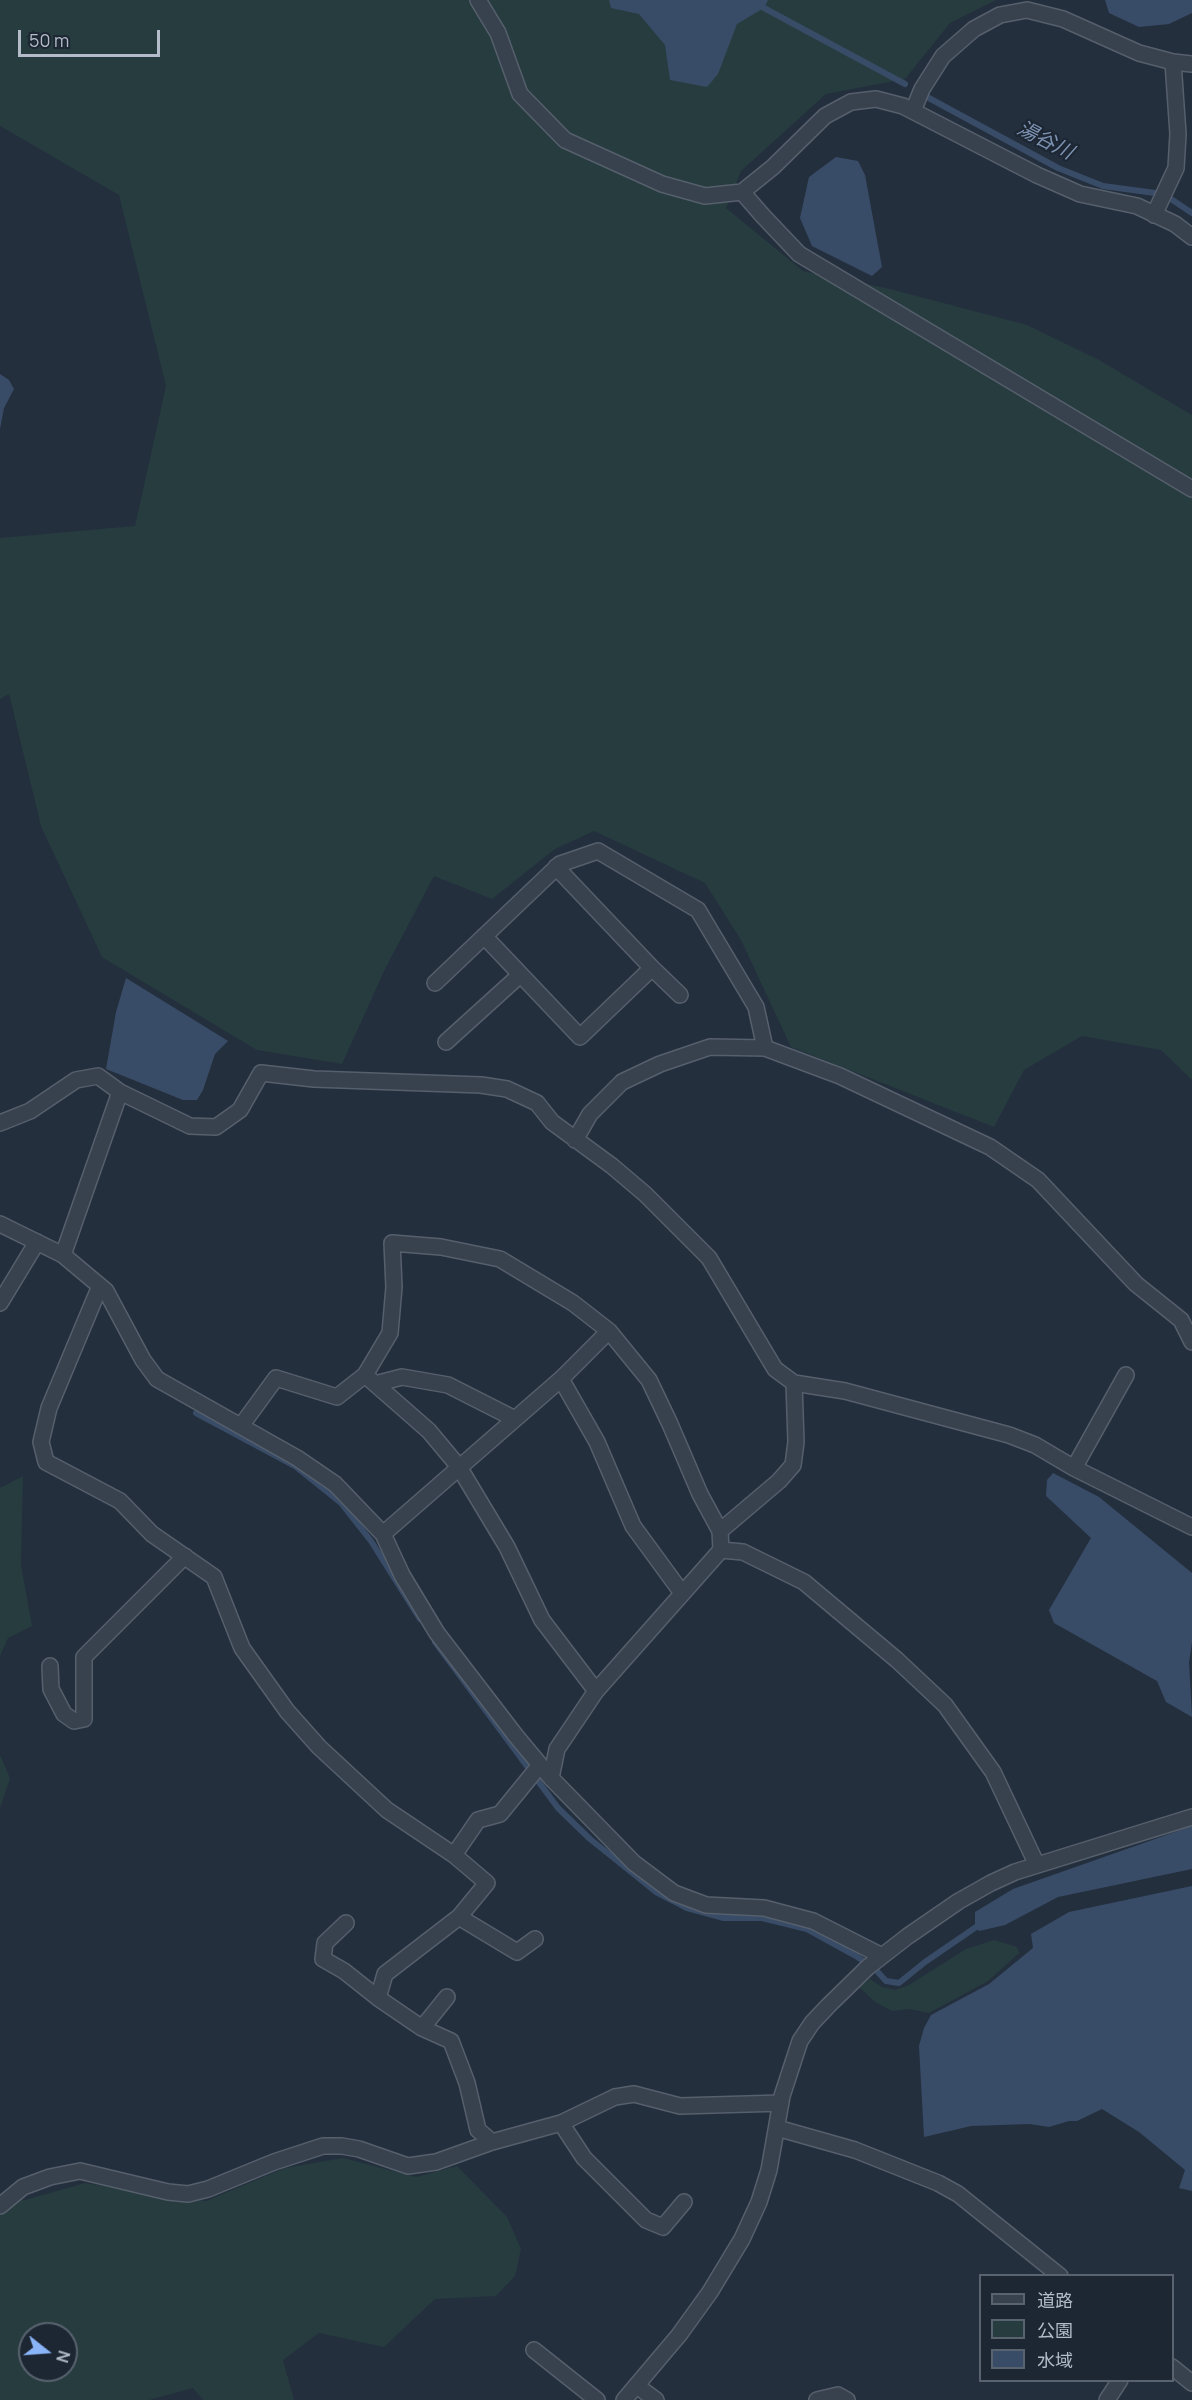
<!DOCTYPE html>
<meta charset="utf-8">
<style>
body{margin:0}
#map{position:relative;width:1192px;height:2400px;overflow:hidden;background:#242f3e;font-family:Manrope,"Noto Sans JP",sans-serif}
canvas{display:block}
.legend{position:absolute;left:979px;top:2274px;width:195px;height:108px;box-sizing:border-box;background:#1d2633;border:2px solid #59626f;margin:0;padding:8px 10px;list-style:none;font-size:18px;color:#b4bcc9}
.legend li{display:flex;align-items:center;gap:12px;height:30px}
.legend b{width:30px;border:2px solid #59626f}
.north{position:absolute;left:18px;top:2322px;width:60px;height:60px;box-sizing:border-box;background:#1d2633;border:2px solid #59626f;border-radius:50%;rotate:107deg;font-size:16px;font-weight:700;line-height:24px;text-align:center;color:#b4bcc9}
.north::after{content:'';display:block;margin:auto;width:21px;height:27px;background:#8ab4f8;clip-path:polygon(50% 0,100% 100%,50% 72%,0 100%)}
.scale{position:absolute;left:18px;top:30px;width:142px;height:27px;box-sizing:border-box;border:3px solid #b4bcc9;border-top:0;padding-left:8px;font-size:18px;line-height:21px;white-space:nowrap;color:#b4bcc9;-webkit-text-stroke:4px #1d2633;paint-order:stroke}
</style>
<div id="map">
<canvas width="1192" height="2400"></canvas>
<ul class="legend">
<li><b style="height:8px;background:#38414e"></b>道路</li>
<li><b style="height:16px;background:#263c3f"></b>公園</li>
<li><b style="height:16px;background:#394c67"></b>水域</li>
</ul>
<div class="north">N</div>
<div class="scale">50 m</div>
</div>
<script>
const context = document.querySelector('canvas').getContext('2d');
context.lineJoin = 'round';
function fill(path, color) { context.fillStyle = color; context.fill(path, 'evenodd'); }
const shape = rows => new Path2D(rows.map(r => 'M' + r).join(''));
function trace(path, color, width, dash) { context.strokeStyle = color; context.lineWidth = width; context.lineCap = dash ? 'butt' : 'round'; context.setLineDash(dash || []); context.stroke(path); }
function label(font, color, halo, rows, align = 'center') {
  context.font = font + ' Manrope,"Noto Sans JP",sans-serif'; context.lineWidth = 4.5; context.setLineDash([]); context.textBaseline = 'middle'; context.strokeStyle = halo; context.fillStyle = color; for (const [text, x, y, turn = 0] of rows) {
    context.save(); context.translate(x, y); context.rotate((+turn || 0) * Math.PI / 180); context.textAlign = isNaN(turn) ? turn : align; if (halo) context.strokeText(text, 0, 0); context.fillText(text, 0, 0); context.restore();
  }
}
fill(shape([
 [0,0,996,0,950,23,905,79,826,94,741,171,726,208,803,271,890,289,1027,325,1099,360,1192,415,1192,1080,1161,1050,1082,1036,1024,1070,994,1127,791,1047,741,940,705,883,594,831,555,849,492,899,434,876,385,969,342,1064,257,1050,102,957,41,826,9,694,0,699,0,538,135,526,166,386,119,195,0,126],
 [23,1476,21,1565,32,1626,8,1638,0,1656,0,1488],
 [0,1755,10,1778,0,1808],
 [994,1940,1017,1947,1019,1953,988,1981,929,2013,909,2009,892,2011,875,2002,859,1987,870,1979,882,1987,895,1990,909,1985,966,1949],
 [343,2158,416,2177,457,2166,507,2217,521,2249,515,2276,496,2296,435,2299,384,2347,319,2333,283,2360,294,2400,203,2400,193,2388,149,2400,0,2400,0,2197,25,2200,85,2183,206,2201,285,2168],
 [30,2334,66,2334,66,2370,30,2370]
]), '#263c3f');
fill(shape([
 [609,0,768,0,764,8,737,24,718,74,707,87,670,80,665,45,639,14,611,8],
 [1105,0,1192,0,1192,13,1169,24,1139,27,1109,13],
 [836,157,858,161,865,175,882,267,872,276,812,246,800,218,809,177],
 [0,374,9,380,14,389,4,408,0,429],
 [126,978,228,1041,215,1054,203,1090,197,1100,183,1100,106,1069,116,1012],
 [1053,1473,1099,1497,1192,1573,1192,1642,1189,1662,1192,1717,1166,1702,1157,1681,1054,1623,1049,1610,1091,1538,1046,1496,1047,1480],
 [1192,1826,1192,1869,1058,1897,1005,1925,979,1931,975,1926,975,1912,1013,1889],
 [1192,1886,1192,2191,1179,2188,1185,2170,1139,2132,1102,2109,1077,2121,1069,2121,1049,2127,1030,2124,971,2126,924,2137,919,2046,924,2028,931,2015,989,1984,1033,1948,1031,1934,1069,1912]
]), '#394c67');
trace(shape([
 [764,8,905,84],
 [927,97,1058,168,1103,186,1155,193],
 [1171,199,1192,213],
 [196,1413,295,1466,341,1503,371,1541,420,1619],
 [435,1642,558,1808,590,1839,656,1892,687,1908,724,1918,762,1918,807,1929,856,1956,875,1969,886,1981,899,1983,925,1962,982,1923]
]), '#394c67', 6);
const minor = shape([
 [478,0,498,33,520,94,565,140,662,184,705,196,742,192,773,167,825,116,851,102,876,99,903,106,1037,175,1080,194,1137,206,1175,224,1192,237],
 [1173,62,1192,64],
 [913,111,922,89,943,56,974,29,1000,15,1027,10,1063,19,1139,53,1173,62,1178,134,1176,168,1154,215],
 [742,192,763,216,799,254,1192,489],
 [484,936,580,1037,652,968,556,867],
 [652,968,680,995],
 [435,983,560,864,598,851,698,910,756,1007,765,1048],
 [446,1042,520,975],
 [0,1123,30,1111,76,1080,98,1076,120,1092],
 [575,1140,590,1114,622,1082,660,1064,710,1047,765,1048,840,1076,990,1147,1038,1180,1136,1284,1181,1320,1192,1342],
 [0,1224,63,1255,106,1291,143,1360,157,1379,297,1458,335,1484,383,1534,402,1575,437,1633,516,1736,551,1778,634,1863,674,1893,706,1905,764,1908,813,1921,882,1956],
 [63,1255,120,1092,190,1126,216,1127,240,1110,261,1073,314,1079,481,1085,507,1089,537,1103,552,1122,612,1166,645,1194,709,1258,775,1369,794,1383,845,1391,1009,1435,1035,1445,1074,1468,1192,1527],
 [100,1286,49,1408,41,1442,46,1462,120,1501,152,1534,214,1577,242,1648,287,1711,319,1747,387,1810,454,1855],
 [0,1303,37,1242],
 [365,1375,429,1431,459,1467,507,1547,542,1620,596,1691],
 [561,1379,597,1442,633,1526,682,1593],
 [375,1384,402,1377,448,1385,515,1419],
 [241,1426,276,1378,337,1397,365,1375,390,1333,394,1287,392,1243,441,1247,500,1259,573,1303,609,1331,649,1380,670,1424,700,1494,720,1531,721,1550],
 [1074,1468,1126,1375],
 [720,1531,779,1481,793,1465,796,1442,794,1383],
 [383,1534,561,1379,609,1331],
 [50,1666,51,1689,64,1714,74,1721,84,1719,84,1657,185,1556],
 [540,1765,500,1814,478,1820,454,1855,487,1883,459,1917,385,1974,378,1998,422,2028,451,2041,467,2083,478,2130,492,2142,561,2123,615,2097,634,2094,680,2106,781,2103],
 [551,1778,557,1749,596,1691,721,1550,743,1552,804,1582,897,1660,945,1705,993,1772,1037,1865],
 [459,1917,517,1952,535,1939],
 [346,1923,325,1943,323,1959,344,1971,378,1998],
 [422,2028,447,1997],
 [561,2123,584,2158,646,2220,663,2227,684,2202],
 [777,2128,855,2150,938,2183,958,2194,1060,2276],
 [0,2206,23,2187,50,2177,80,2171,168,2192,188,2194,208,2189,274,2162,323,2146,342,2146,359,2149,408,2166,436,2162,492,2142],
 [534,2350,597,2400],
 [1172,2367,1192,2383],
 [637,2386,656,2400],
 [624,2400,679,2335,710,2292,742,2239,759,2202,769,2170,782,2096,800,2041,812,2023,829,2005,868,1967,908,1936,959,1901,991,1883,1015,1872,1192,1817],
 [817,2400,838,2395,847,2400],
 [1107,2400,1120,2380]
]);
trace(minor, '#565f6c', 18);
trace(minor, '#38414e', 15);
label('italic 20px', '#7c92b1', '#1d2633', [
 ["湯谷川",1045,141,27]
]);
</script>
